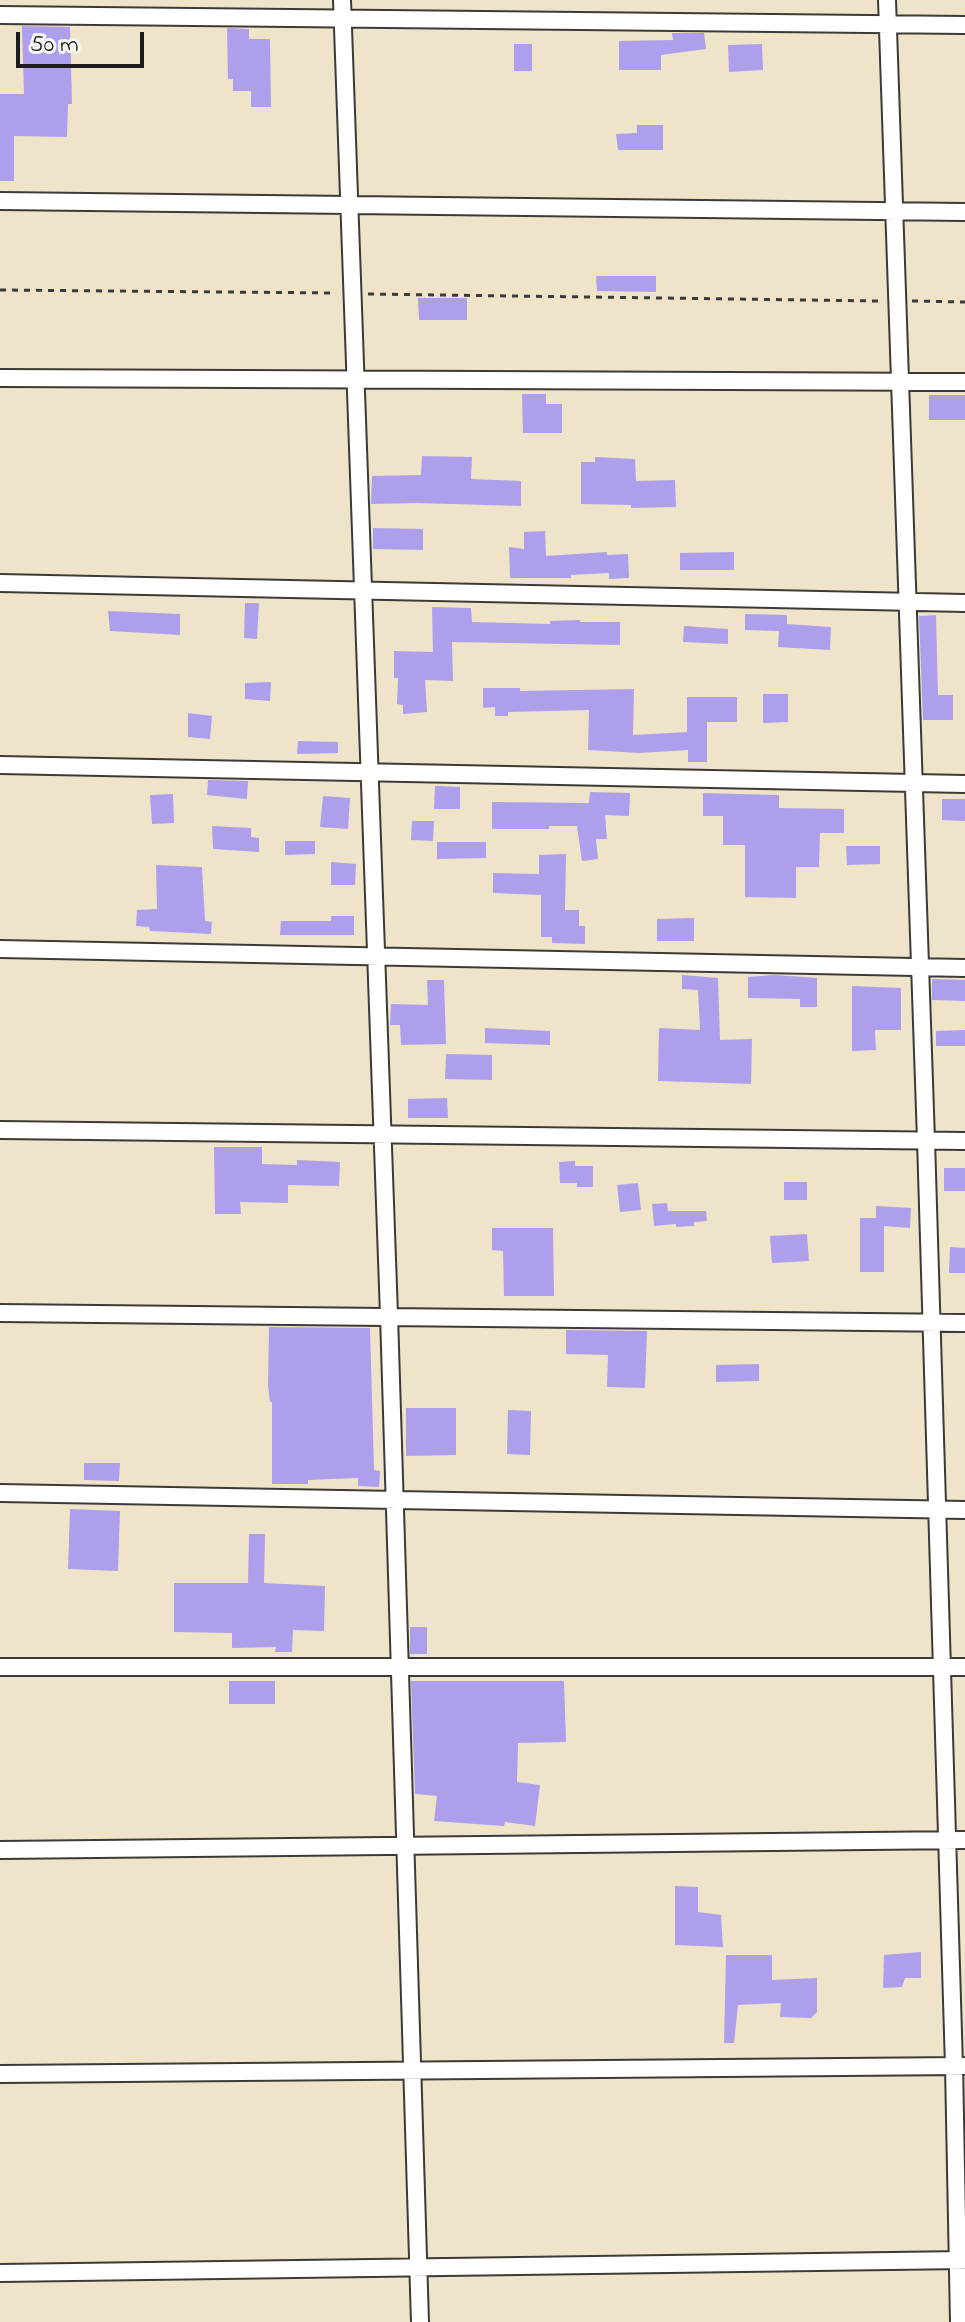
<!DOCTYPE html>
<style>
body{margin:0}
#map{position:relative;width:965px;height:2322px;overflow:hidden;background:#efe4c9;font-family:"Indie Flower",sans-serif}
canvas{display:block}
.scale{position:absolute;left:16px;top:32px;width:128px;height:36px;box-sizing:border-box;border:4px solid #1c1c1c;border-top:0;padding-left:10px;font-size:24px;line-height:28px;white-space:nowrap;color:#1c1c1c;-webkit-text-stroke:6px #f6f6f2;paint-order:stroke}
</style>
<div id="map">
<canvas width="965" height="2322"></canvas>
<div class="scale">50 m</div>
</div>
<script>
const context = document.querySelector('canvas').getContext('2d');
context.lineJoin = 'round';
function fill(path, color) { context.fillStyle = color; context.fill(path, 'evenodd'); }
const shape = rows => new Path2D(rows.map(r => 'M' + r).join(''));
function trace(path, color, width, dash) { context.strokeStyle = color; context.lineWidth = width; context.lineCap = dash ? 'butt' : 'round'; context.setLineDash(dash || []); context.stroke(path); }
fill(shape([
 [22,26,70,27,72,104,68,104,67,137,14,136,14,181,0,181,0,94,24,94],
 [227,28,249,29,249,39,270,39,271,107,251,107,251,91,233,91,233,79,228,79],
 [672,33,704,33,706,49,661,55,661,70,619,70,619,41,673,40],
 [514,44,532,44,532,71,514,71],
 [762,44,763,70,729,72,728,45],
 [637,125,663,125,663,150,618,150,616,134,637,133],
 [596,276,656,276,656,292,597,291],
 [418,298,467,298,467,320,419,320],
 [522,394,546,394,546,404,562,404,562,433,523,433],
 [929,395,965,395,965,420,929,420],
 [422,456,472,457,471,479,521,481,521,506,417,503,371,504,372,476,421,475],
 [595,457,635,459,636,481,675,480,676,507,631,508,631,505,581,504,581,462,595,462],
 [373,528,423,529,423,550,373,549],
 [545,531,546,556,607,552,607,555,628,554,629,578,609,579,609,573,571,575,571,578,510,578,509,547,524,549,524,532],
 [734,552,734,570,680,570,680,553],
 [245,603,259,603,257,639,244,638],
 [432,607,471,608,472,622,550,624,550,621,580,620,580,622,620,622,620,645,452,642,453,681,425,680,427,712,403,714,403,705,397,704,398,678,394,678,394,651,433,652],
 [108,611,180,614,180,635,110,631],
 [745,614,787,615,787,624,831,627,830,650,778,647,779,631,745,630],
 [936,615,938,695,953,695,953,720,923,720,919,616],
 [684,626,728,629,728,644,683,642],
 [271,682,270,701,245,699,245,683],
 [483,688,520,688,520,691,634,689,633,735,687,732,687,697,737,697,737,722,707,722,707,762,688,762,688,750,639,753,588,750,589,710,508,712,508,716,495,716,495,707,483,708],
 [763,694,788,694,788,722,763,723],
 [188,713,212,716,210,739,188,737],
 [298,741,338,742,338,753,297,754],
 [208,780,248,781,247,799,207,795],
 [435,786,460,787,460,809,434,809],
 [590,792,630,793,629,816,605,815,607,839,596,839,598,859,582,861,577,826,549,826,549,829,492,829,492,802,589,803],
 [703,793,779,795,779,808,844,809,844,833,820,833,819,867,796,867,796,898,745,897,745,845,723,845,723,816,703,816],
 [173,794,174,823,152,824,150,795],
 [323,796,350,798,348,829,320,827],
 [942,799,965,799,965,821,942,820],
 [412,821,434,821,433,841,411,840],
 [212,826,251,828,251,837,259,838,259,852,213,849],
 [285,841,315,841,315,854,285,855],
 [437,842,486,842,486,858,437,859],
 [846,846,880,846,880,864,847,865],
 [566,854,565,910,579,910,579,926,585,926,585,944,552,943,552,937,541,937,541,895,493,893,493,873,539,874,539,855],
 [331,862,356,864,355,885,331,885],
 [156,865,202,867,205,921,212,922,211,934,150,931,149,927,136,926,137,910,157,909],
 [331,916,354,916,354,935,280,935,281,921,331,921],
 [694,918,694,941,657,941,657,919],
 [682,975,718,978,720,1040,752,1039,751,1084,658,1081,659,1028,700,1030,698,990,682,989],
 [774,975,817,978,817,1007,800,1007,800,999,748,998,748,977],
 [932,979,965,980,965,1001,932,1000],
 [427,980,444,980,446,1044,401,1045,400,1025,390,1025,391,1004,428,1005],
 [852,986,901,988,901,1030,875,1030,876,1050,852,1051],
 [485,1028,550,1031,550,1045,485,1043],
 [965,1030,965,1046,936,1046,936,1031],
 [446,1054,492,1055,492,1080,445,1079],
 [447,1098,448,1118,408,1118,408,1099],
 [214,1147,262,1147,262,1164,297,1165,297,1160,340,1162,339,1186,288,1185,288,1203,240,1202,241,1214,215,1214],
 [575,1161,575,1166,593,1166,593,1187,577,1187,577,1183,560,1183,559,1162],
 [944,1168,965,1168,965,1191,944,1191],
 [784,1182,807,1182,807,1200,784,1200],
 [638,1183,641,1210,620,1212,617,1185],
 [667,1203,668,1211,706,1211,707,1221,694,1222,694,1226,676,1227,676,1224,654,1226,652,1204],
 [876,1206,911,1208,910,1228,884,1226,884,1272,860,1272,860,1218,876,1218],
 [492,1228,553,1228,554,1296,504,1296,503,1251,492,1250],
 [807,1234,809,1261,772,1263,770,1236],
 [950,1247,965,1248,965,1273,949,1273],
 [269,1327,370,1328,374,1470,380,1471,379,1487,358,1486,358,1478,308,1480,308,1484,272,1484,272,1402,270,1402,268,1386],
 [566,1330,647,1331,645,1388,607,1387,608,1355,566,1354],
 [759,1364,759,1381,716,1382,716,1365],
 [406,1408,456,1408,456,1455,406,1456],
 [508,1410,531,1411,530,1455,507,1454],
 [84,1463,120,1463,119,1481,84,1480],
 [70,1509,120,1511,118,1571,68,1569],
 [249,1534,265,1534,264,1583,325,1586,324,1631,293,1630,292,1652,275,1652,276,1647,232,1648,232,1633,174,1632,174,1583,248,1583],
 [410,1627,427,1627,427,1654,410,1654],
 [229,1681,275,1681,275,1704,229,1704],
 [411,1681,564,1681,566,1742,518,1743,517,1782,540,1785,535,1826,505,1822,504,1826,434,1821,437,1796,415,1794],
 [675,1886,698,1887,698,1912,721,1915,723,1947,675,1945],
 [921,1952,921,1978,905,1978,902,1987,883,1988,884,1955],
 [726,1955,772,1955,772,1980,817,1978,817,2012,811,2018,780,2017,781,2003,738,2005,734,2043,724,2043]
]), '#ad9feb');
const minor = shape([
 [342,0,389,1315,420,2322],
 [887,0,926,1140,954,2066,959,2322],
 [0,15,965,25],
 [0,201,965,212],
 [0,378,965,382],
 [0,583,965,603],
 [0,765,965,784],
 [0,949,965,968],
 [0,1130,965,1141],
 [0,1313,965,1323],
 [0,1493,965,1510],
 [0,1667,965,1667],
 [0,1850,965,1840],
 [0,2074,963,2066],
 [0,2273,965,2260]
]);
trace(minor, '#3c3a36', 20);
trace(shape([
 [0,290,336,293],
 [368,294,880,301],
 [912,301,965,302]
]), '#3c3a36', 3, [6, 6]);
trace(minor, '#fff', 16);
</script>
